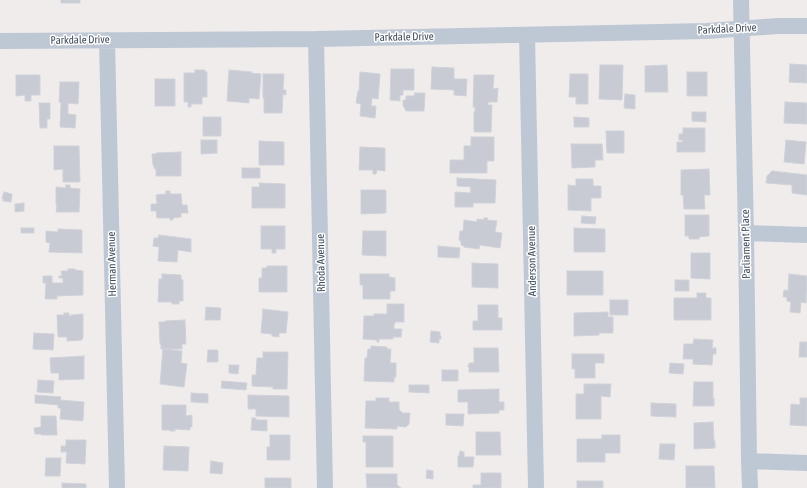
<!DOCTYPE html>
<style>
body{margin:0}
canvas{display:block;background:#f0ecec}
</style>
<canvas width="807" height="488"></canvas>
<script>
const context = document.querySelector('canvas').getContext('2d');
context.lineJoin = 'round';
function fill(path, color) { context.fillStyle = color; context.fill(path, 'evenodd'); }
const shape = rows => new Path2D(rows.map(r => 'M' + r).join(''));
function trace(path, color, width, dash) { context.strokeStyle = color; context.lineWidth = width; context.lineCap = dash ? 'butt' : 'round'; context.setLineDash(dash || []); context.stroke(path); }
function label(font, color, halo, rows, align = 'center') {
  context.font = font + ' "Asap Condensed",sans-serif'; context.lineWidth = 3; context.setLineDash([]); context.textBaseline = 'middle'; context.strokeStyle = halo; context.fillStyle = color; for (const [text, x, y, turn = 0] of rows) {
    context.save(); context.translate(x, y); context.rotate((+turn || 0) * Math.PI / 180); context.textAlign = isNaN(turn) ? turn : align; if (halo) context.strokeText(text, 0, 0); context.fillText(text, 0, 0); context.restore();
  }
}
const building = shape([
 [61,0,80,0,80,3,61,3,61,0],
 [790,64,807,65,807,83,789,82,790,64],
 [600,65,623,65,622,100,599,99,600,65],
 [667,65,668,92,645,92,645,66,667,65],
 [432,67,454,68,454,79,467,79,466,96,454,95,454,90,431,89,432,67],
 [391,69,414,69,414,90,403,90,403,95,400,95,400,101,390,100,391,69],
 [195,70,205,70,205,72,207,72,207,97,202,97,202,104,191,104,191,107,188,107,188,102,184,102,184,73,195,73,195,70],
 [229,70,252,72,251,73,261,74,259,99,249,98,249,103,227,101,229,70],
 [360,72,380,74,378,99,372,98,371,106,376,106,375,118,360,116,361,104,356,103,358,91,359,91,360,72],
 [687,72,707,72,707,96,687,96,687,72],
 [263,74,284,74,283,90,286,90,286,95,283,94,282,113,264,113,264,98,263,98,263,74],
 [570,74,588,74,588,104,576,104,576,97,569,97,570,74],
 [16,75,40,75,40,95,31,95,31,101,25,101,25,95,16,96,16,75],
 [474,75,494,75,493,89,498,88,497,102,488,102,488,105,492,105,491,132,474,132,474,112,475,111,475,107,473,107,474,75],
 [155,79,175,79,175,106,155,106,155,79],
 [60,82,79,82,78,104,68,103,68,114,76,115,75,128,60,127,61,103,59,102,60,82],
 [415,93,425,93,424,111,406,111,403,105,403,100,406,100,406,96,414,96,415,93],
 [625,94,635,95,635,109,624,108,625,94],
 [785,102,807,103,807,124,784,123,785,102],
 [39,103,50,103,50,119,47,119,47,128,40,128,39,103],
 [692,112,706,112,706,122,692,121,692,112],
 [203,117,221,117,221,136,203,136,203,117],
 [574,117,589,118,589,127,574,127,574,117],
 [683,128,705,128,705,152,677,152,677,142,683,142,683,140,679,140,679,134,683,134,683,128],
 [606,131,624,131,624,153,607,153,606,131],
 [471,137,494,137,494,161,487,161,487,173,450,173,450,160,464,160,464,146,471,146,471,137],
 [201,140,217,140,217,153,201,154,201,140],
 [786,140,806,142,804,164,784,162,786,140],
 [259,141,284,142,284,165,259,165,259,141],
 [571,144,602,144,603,160,595,160,595,167,572,168,571,144],
 [54,146,79,146,80,182,63,182,63,169,54,170,54,146],
 [360,147,385,148,385,171,377,170,376,174,373,174,373,170,359,170,360,147],
 [181,152,181,176,156,176,156,168,154,169,154,166,153,165,152,154,156,154,156,153,181,152],
 [242,168,260,168,260,178,242,178,242,168],
 [709,169,710,195,704,195,705,209,684,209,683,195,681,195,681,170,709,169],
 [772,171,807,175,807,195,792,193,792,185,766,183,767,176,772,171],
 [457,178,496,180,495,203,473,203,473,207,455,207,455,192,470,193,471,187,457,186,457,178],
 [576,179,593,179,593,186,601,186,601,198,591,198,591,211,568,210,568,185,576,186,576,179],
 [259,183,285,184,285,208,252,208,252,187,260,187,259,183],
 [66,185,70,185,70,188,80,189,79,212,56,212,57,205,56,205,56,187,66,188,66,185],
 [361,190,386,190,386,213,361,214,361,190],
 [166,191,170,191,170,194,181,194,182,205,187,205,188,213,181,213,181,217,173,218,173,220,170,220,170,218,157,218,156,211,151,211,151,204,157,204,156,195,166,194,166,191],
 [4,192,12,194,11,202,3,201,4,199,2,199,4,192],
 [24,203,24,211,15,212,15,204,24,203],
 [685,215,709,215,709,236,699,237,699,239,689,239,689,236,685,236,685,215],
 [582,216,596,217,595,224,581,223,582,216],
 [484,218,488,218,487,220,497,221,495,232,502,233,500,248,480,245,479,249,464,247,464,246,461,245,461,241,459,240,460,231,463,231,464,220,477,222,477,219,484,220,484,218],
 [261,226,285,226,285,249,276,249,276,253,272,253,272,249,261,249,261,226],
 [21,228,34,228,34,233,21,233,21,228],
 [574,228,605,229,605,252,574,252,574,228],
 [58,229,82,230,82,253,49,252,50,243,46,242,46,231,58,232,58,229],
 [363,231,386,231,386,256,362,255,363,231],
 [159,235,191,239,191,252,178,250,177,262,158,261,159,247,153,246,154,238,158,238,159,235],
 [438,246,460,248,459,258,438,257,438,246],
 [691,253,710,253,710,279,691,278,691,253],
 [472,263,498,264,498,288,472,287,472,263],
 [267,266,287,266,287,292,259,292,259,278,262,278,262,268,267,268,267,266],
 [68,269,75,269,75,270,83,271,83,295,57,296,57,299,45,299,46,283,43,283,43,276,52,276,52,283,63,283,63,278,59,278,59,276,62,276,61,271,68,271,68,269],
 [567,271,603,271,603,295,567,295,567,271],
 [162,274,181,275,181,279,183,280,183,301,179,301,179,304,172,304,172,302,158,302,159,279,162,279,162,274],
 [360,274,389,274,389,277,395,278,395,291,390,291,390,299,363,299,363,285,360,285,360,274],
 [789,274,807,276,806,303,801,302,800,313,790,312,791,302,787,301,787,297,783,297,784,290,788,291,789,274],
 [675,280,689,280,689,291,675,291,675,280],
 [697,293,706,293,706,298,711,298,711,320,674,320,674,298,697,298,697,293],
 [610,300,628,300,628,315,610,315,610,300],
 [387,304,404,304,404,322,395,322,395,324,394,324,394,329,402,329,401,337,393,337,393,339,379,339,379,342,377,342,377,340,363,339,364,316,374,316,374,314,387,314,387,304],
 [478,305,498,305,498,318,502,318,502,330,473,330,473,321,478,321,478,305],
 [206,307,221,308,220,320,205,320,206,307],
 [263,309,288,312,286,333,279,333,279,337,272,336,272,334,261,333,263,309],
 [608,312,608,317,613,317,613,333,599,333,599,335,574,336,574,313,608,312],
 [64,313,69,313,69,316,71,316,71,315,83,314,83,338,82,338,82,340,67,341,67,337,58,337,57,315,64,315,64,313],
 [185,320,186,344,182,344,182,349,161,349,161,344,160,344,159,322,165,322,165,321,185,320],
 [431,331,440,332,440,336,441,336,441,339,439,339,439,343,430,342,431,331],
 [34,333,54,334,53,350,33,349,34,333],
 [694,339,713,340,712,348,716,348,716,354,713,354,712,365,693,364,693,359,683,359,684,344,693,344,694,339],
 [800,342,807,342,807,357,799,357,800,342],
 [371,346,387,347,387,349,391,349,390,363,396,363,396,377,394,377,394,382,364,381,365,358,367,358,368,349,371,349,371,346],
 [474,348,498,348,499,372,469,372,469,367,468,367,468,365,469,365,469,363,474,363,474,348],
 [163,349,182,351,181,363,187,364,184,387,160,384,163,349],
 [208,350,218,350,218,362,207,362,208,350],
 [263,352,288,352,287,389,273,389,273,387,252,386,252,375,256,375,257,358,263,358,263,352],
 [572,354,604,354,604,363,595,363,595,378,575,378,575,369,572,369,572,354],
 [84,356,84,379,59,380,59,373,51,373,50,358,84,356],
 [670,363,684,364,683,374,669,373,670,363],
 [229,365,239,365,238,374,229,373,229,365],
 [442,370,458,370,458,381,442,381,442,370],
 [38,380,54,381,53,393,37,392,38,380],
 [222,381,247,383,246,390,221,388,222,381],
 [694,382,713,382,713,399,714,398,714,406,693,406,694,382],
 [584,384,611,384,610,397,601,396,601,419,576,419,576,394,584,394,584,384],
 [409,385,429,385,429,393,409,392,409,385],
 [499,389,499,402,504,402,504,410,499,410,499,413,468,414,468,402,458,402,458,390,499,389],
 [191,393,208,394,208,403,191,402,191,393],
 [35,395,61,397,60,400,84,402,83,421,60,419,61,408,58,408,58,405,35,403,35,395],
 [248,395,289,396,289,417,256,416,256,409,248,409,248,395],
 [376,398,389,398,389,402,399,402,399,409,402,413,410,413,409,424,406,427,397,426,397,429,365,428,366,401,376,401,376,398],
 [800,398,807,398,807,426,790,425,791,404,800,405,800,398],
 [651,403,676,404,676,417,651,416,651,403],
 [162,405,186,405,186,416,192,415,192,427,190,427,190,430,175,429,175,431,170,431,170,430,162,430,162,405],
 [446,414,464,414,463,426,446,425,446,414],
 [41,416,56,416,57,435,41,435,41,434,35,434,34,428,41,427,41,416],
 [252,418,256,418,256,420,267,420,267,431,251,430,252,418],
 [713,422,714,441,715,441,715,448,694,449,694,423,713,422],
 [476,432,500,432,501,455,476,455,476,432],
 [270,435,290,435,290,460,267,460,267,447,270,447,270,435],
 [602,435,620,435,620,453,605,453,605,462,577,462,577,439,602,439,602,435],
 [363,436,393,436,393,467,366,467,366,442,363,442,363,436],
 [66,440,86,440,85,464,66,463,67,452,61,452,61,446,66,446,66,440],
 [660,444,675,444,674,460,659,459,660,444],
 [164,446,189,447,188,471,163,470,164,446],
 [460,451,464,452,464,457,474,457,473,467,458,467,458,456,459,456,460,451],
 [46,458,61,458,60,476,45,476,46,458],
 [211,461,223,463,222,474,210,473,211,461],
 [686,466,714,466,715,488,686,488,686,466],
 [427,470,433,471,433,479,426,478,427,470],
 [481,473,501,473,501,488,473,488,473,485,481,485,481,473],
 [366,474,397,474,397,485,401,488,367,488,366,474],
 [265,478,291,478,291,488,265,488,265,478],
 [577,481,603,481,603,488,577,488,577,481],
 [62,483,86,484,86,488,62,488,62,483]
]);
fill(building, '#c8cbd3');
trace(building, '#d0d2d9', 1);
trace(shape([
 [741,0,746,233,749,461,750,488],
 [527,35,536,488],
 [316,39,325,488],
 [107,40,117,488],
 [0,41,316,39,707,31,778,26,807,26],
 [746,233,807,235],
 [749,461,807,463]
]), '#bec8d4', 16);
label('11px', '#434e5c', '#fff', [
 ["Parkdale Drive",727,29,-3],
 ["Parkdale Drive",404,37,-1],
 ["Parkdale Drive",80,40,-1],
 ["Parliament Place",746,244,-91],
 ["Anderson Avenue",532,261,-91],
 ["Rhoda Avenue",321,263,-91],
 ["Herman Avenue",112,264,-91]
]);
</script>
